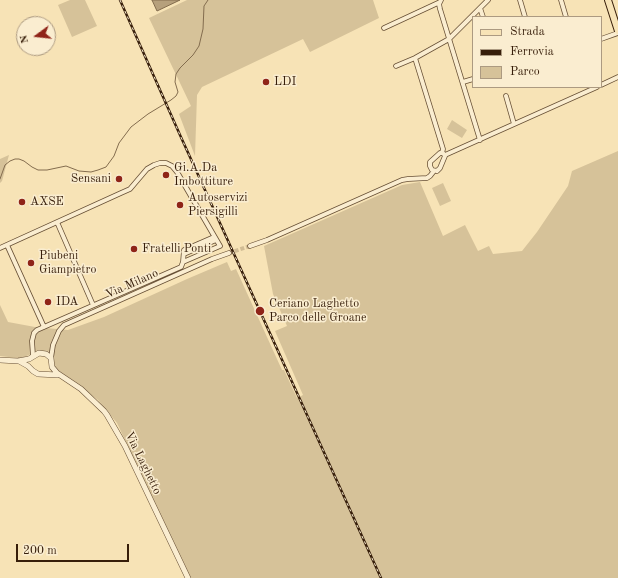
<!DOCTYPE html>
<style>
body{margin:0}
#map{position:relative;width:618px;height:578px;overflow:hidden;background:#f7e3b6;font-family:"Old Standard TT",serif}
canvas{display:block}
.legend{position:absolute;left:472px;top:16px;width:130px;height:72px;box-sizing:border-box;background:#faedd0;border:1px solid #ac9a81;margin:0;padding:5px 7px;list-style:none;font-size:12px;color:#371e0a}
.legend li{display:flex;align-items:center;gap:8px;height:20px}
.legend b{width:20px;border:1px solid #ac9a81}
.north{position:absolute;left:16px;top:16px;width:40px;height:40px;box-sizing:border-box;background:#faedd0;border:1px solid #ac9a81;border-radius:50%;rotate:255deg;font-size:11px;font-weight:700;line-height:16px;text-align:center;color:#371e0a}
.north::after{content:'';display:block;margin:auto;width:14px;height:18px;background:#8f2418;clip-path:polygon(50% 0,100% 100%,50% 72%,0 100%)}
.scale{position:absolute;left:16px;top:544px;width:113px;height:18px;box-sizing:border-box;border:2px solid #371e0a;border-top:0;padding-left:5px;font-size:12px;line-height:14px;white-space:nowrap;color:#371e0a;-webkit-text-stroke:3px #faedd0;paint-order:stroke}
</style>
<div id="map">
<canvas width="618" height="578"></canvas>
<ul class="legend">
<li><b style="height:5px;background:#f7e3b6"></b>Strada</li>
<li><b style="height:5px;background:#371e0a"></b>Ferrovia</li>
<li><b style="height:11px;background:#d6c299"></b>Parco</li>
</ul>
<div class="north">N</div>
<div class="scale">200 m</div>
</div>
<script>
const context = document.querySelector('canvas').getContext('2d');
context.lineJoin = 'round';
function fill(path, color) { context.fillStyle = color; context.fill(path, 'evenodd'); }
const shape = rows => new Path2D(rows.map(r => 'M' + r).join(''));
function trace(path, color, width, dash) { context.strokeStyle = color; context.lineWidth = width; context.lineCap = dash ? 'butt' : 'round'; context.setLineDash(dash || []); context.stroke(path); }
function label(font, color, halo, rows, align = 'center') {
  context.font = font + ' "Old Standard TT",serif'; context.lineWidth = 3; context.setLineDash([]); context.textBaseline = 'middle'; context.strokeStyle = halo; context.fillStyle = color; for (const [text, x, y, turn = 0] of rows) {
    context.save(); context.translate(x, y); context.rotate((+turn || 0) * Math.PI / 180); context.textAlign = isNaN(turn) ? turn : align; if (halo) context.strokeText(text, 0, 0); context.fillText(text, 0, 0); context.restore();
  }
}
fill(shape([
 [70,0,85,0,97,26,72,37,58,5],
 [187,0,373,0,379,18,310,52,303,39,202,87,197,95,195,156,179,114,191,106,149,18],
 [452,120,467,130,462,138,447,129],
 [618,151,618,578,190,578,117,423,98,400,77,384,57,371,55,368,50,354,31,354,22,358,17,358,0,356,0,305,8,322,35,327,68,330,104,317,187,279,227,262,231,271,236,269,282,370,284,370,297,398,303,395,275,331,287,326,273,294,264,246,402,185,420,182,443,236,465,225,478,251,489,246,493,254,522,251,537,232,568,186,572,171],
 [9,155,2,181,0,183,0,159],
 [443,183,451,201,440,206,432,188]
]), '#d6c299');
const water = shape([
 [152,0,180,0,157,11,152,0]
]);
fill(water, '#b6a07c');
trace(water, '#836c4e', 1);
trace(shape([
 [0,179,5,165,10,161,15,159,19,159,24,161,32,167,38,170,47,170,66,166,79,171,91,172,98,170,106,167,114,156,119,143,131,127,148,114,171,100,176,96,178,92,175,82,176,74,180,68,193,55,199,46,203,29,204,6,208,0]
]), '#836c4e', 1);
trace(shape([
 [229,253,250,246]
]), '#d1bc94', 4, [4, 2]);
const minor = shape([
 [441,0,439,4,440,9,480,140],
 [520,0,525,17],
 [561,0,566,17],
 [480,8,483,17],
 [384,28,440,2],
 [601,39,618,33],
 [415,58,443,149,442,153],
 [396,66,415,58,449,39,488,0],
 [463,82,473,79],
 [601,85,618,77],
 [506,96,514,124],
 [440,153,443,153,445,156,440,168,437,171,432,170,430,166,430,162,440,153],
 [445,155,597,87],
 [57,222,93,305],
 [7,245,44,327],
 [250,246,267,240,402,180,408,179,427,178,430,176,434,171],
 [0,248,121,193,130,189,147,169,154,165,160,163,166,163,172,166,177,172,220,246,183,262],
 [184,254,216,240],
 [33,356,32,341,34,333,37,330,181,267,183,262,184,250,214,237],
 [51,358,53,345,59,331,64,325,212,259,229,253]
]);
const tertiary = shape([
 [0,360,18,361,29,359,39,353,46,354,51,358,52,367,57,373,81,389,104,411,107,415,125,446,188,578],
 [19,361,28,366,33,371,38,374,58,375]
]);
const primary = shape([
 [608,0,618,31]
]);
trace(minor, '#674f35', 5.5);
trace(tertiary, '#674f35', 6);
trace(primary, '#371e0a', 8);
trace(minor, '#faedd0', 4);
trace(tertiary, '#faedd0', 5);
trace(primary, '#f7e3b6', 6);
const rail = shape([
 [120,0,180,135,381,578]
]);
trace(rail, '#371e0a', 2.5);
trace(rail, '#faedd0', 1, [3]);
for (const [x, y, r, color] of [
 [266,82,4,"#8f2418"],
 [166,175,4,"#8f2418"],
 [119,179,4,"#8f2418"],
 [22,202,4,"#8f2418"],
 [180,205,4,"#8f2418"],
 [134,249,4,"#8f2418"],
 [31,263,4,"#8f2418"],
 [48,302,4,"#8f2418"],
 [260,311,5,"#8f2418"]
]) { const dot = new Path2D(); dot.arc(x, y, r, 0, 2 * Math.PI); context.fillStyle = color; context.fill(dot); trace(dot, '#faedd0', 1.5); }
label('12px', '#371e0a', '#faedd0', [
 ["LDI",274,82],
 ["Gi.A.Da",174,168],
 ["Imbottiture",174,182],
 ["Sensani",111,179,"right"],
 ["Autoservizi",188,198],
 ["Piersigilli",188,212],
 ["AXSE",30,202],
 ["Fratelli Ponti",142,249],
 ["Piubeni",39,256],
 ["Giampietro",39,270],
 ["IDA",56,302],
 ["Ceriano Laghetto",269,304],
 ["Parco delle Groane",269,318]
], 'left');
label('12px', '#371e0a', '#faedd0', [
 ["Via Milano",132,284,-24],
 ["Via Laghetto",143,463,64]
]);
</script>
